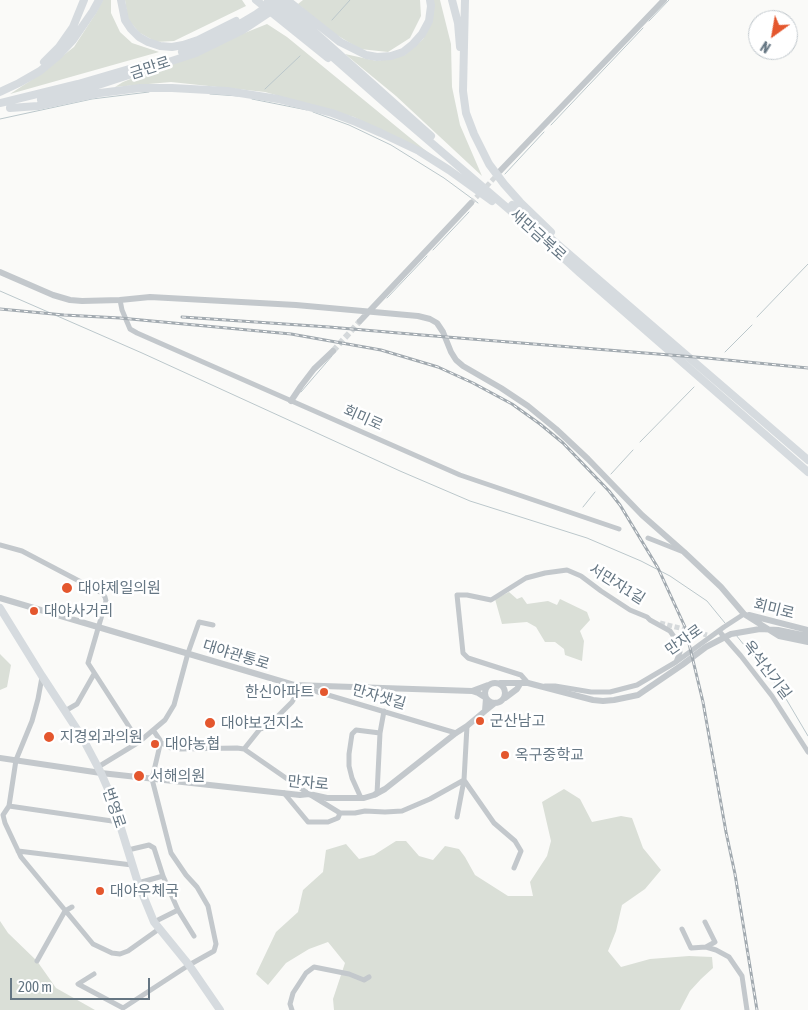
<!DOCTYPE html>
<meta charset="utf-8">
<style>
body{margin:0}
#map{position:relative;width:808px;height:1010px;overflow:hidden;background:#fafaf8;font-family:"Asap Condensed",sans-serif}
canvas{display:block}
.north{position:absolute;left:748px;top:10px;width:50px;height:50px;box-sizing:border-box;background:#fff;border:1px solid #c1c8cd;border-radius:50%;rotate:212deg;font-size:14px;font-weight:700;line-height:20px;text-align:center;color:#657683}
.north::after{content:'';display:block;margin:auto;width:18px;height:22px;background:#e4572e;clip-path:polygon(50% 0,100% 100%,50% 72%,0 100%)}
.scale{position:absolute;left:10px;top:978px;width:140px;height:22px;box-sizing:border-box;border:2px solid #657683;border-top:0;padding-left:6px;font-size:15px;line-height:18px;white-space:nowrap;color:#657683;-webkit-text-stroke:4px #fff;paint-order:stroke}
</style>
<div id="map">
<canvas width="808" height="1010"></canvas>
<div class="north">N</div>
<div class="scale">200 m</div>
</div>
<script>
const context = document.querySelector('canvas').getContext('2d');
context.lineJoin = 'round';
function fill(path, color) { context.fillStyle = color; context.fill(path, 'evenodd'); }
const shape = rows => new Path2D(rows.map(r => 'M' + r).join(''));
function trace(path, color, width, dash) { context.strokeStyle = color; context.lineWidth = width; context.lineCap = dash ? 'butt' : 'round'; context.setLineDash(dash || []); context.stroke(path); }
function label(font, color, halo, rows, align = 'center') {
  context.font = font + ' "Asap Condensed","Noto Sans KR",sans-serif'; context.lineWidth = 5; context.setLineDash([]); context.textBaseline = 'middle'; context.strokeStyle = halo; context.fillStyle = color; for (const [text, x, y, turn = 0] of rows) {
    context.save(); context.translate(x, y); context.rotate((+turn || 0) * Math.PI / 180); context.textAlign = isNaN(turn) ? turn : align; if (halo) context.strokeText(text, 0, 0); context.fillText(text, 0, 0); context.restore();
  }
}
fill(shape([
 [103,0,111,0,111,13,120,32,132,43,159,52,10,94,33,79,74,47,96,13],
 [125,0,242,0,246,6,174,41,156,42,140,33,128,20],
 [303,0,420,0,421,16,410,38,388,52,360,49,330,31,298,4],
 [434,0,440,0,451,44,452,87,460,125,482,176,396,96,345,54,377,61,405,55,423,39,432,20],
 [267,24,287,37,431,155,354,117,265,92,171,82,115,87,123,82],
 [509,592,517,599,522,597,527,604,548,601,557,605,560,599,587,612,590,620,580,631,584,641,582,661,565,655,564,649,555,642,545,642,536,627,527,622,502,624,495,599],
 [0,654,11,665,7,687,0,690],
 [564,789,580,799,592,822,621,816,632,818,643,848,661,870,645,889,622,905,616,931,608,951,621,967,650,959,689,956,712,957,713,968,701,979,690,991,680,1010,334,1010,333,999,345,963,328,942,309,949,286,963,268,985,256,974,276,932,298,912,303,890,323,872,326,850,346,844,359,859,374,855,396,841,406,841,419,856,433,860,445,846,459,849,465,857,475,875,508,896,533,896,530,882,547,856,551,841,542,802],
 [0,921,8,933,37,961,56,988,95,1010,0,1010]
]), '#dadfd7');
trace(shape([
 [332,20,350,0],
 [649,21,669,0],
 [265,89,300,56],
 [210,94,238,96],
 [252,99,307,110],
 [313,112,349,125,391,145,444,178,478,203],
 [0,119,92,99,149,92],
 [551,125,643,28],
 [505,174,544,132],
 [433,250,469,212],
 [0,291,142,353,400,471,470,501,587,538,641,561,670,576,707,601,725,623],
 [387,298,427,256],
 [757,317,808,264],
 [725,352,752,325],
 [301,392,332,356],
 [640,442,694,387],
 [611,474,633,450],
 [583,507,595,492],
 [736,635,782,692,808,736]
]), '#bbc7cb', 1);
trace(shape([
 [471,203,498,174],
 [660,623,707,635]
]), '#d5d9db', 5, [5, 2.5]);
trace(shape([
 [333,351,360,321]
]), '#d5d9db', 6, [6, 3]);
trace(shape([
 [120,300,122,310,130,329,137,333,460,475,619,529],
 [648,538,681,551],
 [0,545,22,551,102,593,105,597,106,601,88,663,139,742],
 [719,631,741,656,772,696,808,752],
 [42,677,38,699,32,721,16,760,9,806,3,815,5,823,21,857,93,944,112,953,120,954,128,951,159,929],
 [528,683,521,675,468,658,463,653,457,595,467,595,491,600,526,578,545,573,567,570,581,576,601,591,630,610,647,617,650,620,670,631,679,644,680,652,676,662],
 [545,686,555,686,591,692,610,692,637,685,676,662,724,627,744,614],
 [301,687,456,733],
 [65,711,77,704,94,674],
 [160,742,171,748,179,749,237,748,244,749,309,794,340,813,355,813,365,811,385,812,402,811,430,799,464,780,494,823,515,841,521,851,514,868],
 [244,749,260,729,271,726,276,718,292,702,301,687],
 [98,767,139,742,165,720,174,705,188,653,199,622,213,625],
 [284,793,308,822,328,822,338,818,340,813],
 [377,794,380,733,384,711],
 [361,798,352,778,349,766,349,754,352,734,356,730,380,733],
 [9,806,119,822],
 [457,817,464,780,467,726],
 [128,850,149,845,154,848,163,876,178,910,194,936],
 [18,851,132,865],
 [138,883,163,876],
 [154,922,178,910],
 [705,922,715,942,706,947,716,950,729,957,742,976,747,1010],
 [682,929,691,948,706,947],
 [37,961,65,911,72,907],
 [94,974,78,984,123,1008,189,965,214,951,216,944,208,906,197,887,186,875,171,853,152,779,160,745,160,740,153,730],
 [292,1010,290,1004,293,993,306,973,314,967,349,974,364,980,369,977]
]), '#c3c8cc', 5);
trace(shape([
 [500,171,664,0],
 [0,272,53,295,70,300,82,301,120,300,150,297,296,305,418,316,430,319,437,323,443,332,451,352,456,360,463,366,501,388,528,406,556,429,588,459,642,515,684,552,721,587,744,614,779,636,808,642],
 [360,321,471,203],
 [291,401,301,386,314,369,333,351],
 [0,598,294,685,472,691],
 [749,615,808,630],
 '485 693a10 10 0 1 1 20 0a10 10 0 1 1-20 0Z',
 [500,683,528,683,593,700,603,701,614,700,638,695,682,665,706,647,731,634,760,629,778,630,808,636],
 [488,685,472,691,478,693,486,698,485,711,495,703],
 [505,698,517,689,520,684],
 [0,758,101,773,300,795,309,794,327,798,364,798,374,795,385,789,456,733,467,726,485,711]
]), '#c3c8cc', 6);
trace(shape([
 [0,608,42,676,82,737,101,773,111,796,138,883,154,922,189,965,220,1010]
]), '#d6dbdf', 8);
trace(shape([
 [121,0,125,20,131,29,139,37,148,42,160,46,172,47,183,45,198,40,236,21],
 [256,0,328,58],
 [268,0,386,104,533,230,580,273,808,472],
 [278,0,320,37,431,136],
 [287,0,340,42,366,55,377,57,391,56,403,52,413,44,422,34,429,21,431,6,430,0],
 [452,0,458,23,460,47],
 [465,0,463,91,466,113,474,134,489,164,504,184,520,202,551,232],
 [182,52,228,31,255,15,275,1],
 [44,62,59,47,73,27,84,0],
 [0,92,19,83,40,71,58,56,73,40,93,11,99,0],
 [41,100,86,89,196,53,243,30,288,0],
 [0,103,78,84,153,62],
 [10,108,38,106,100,93,140,88,172,88,227,91,278,99,332,113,356,122,381,133,419,151,449,170,492,201],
 [512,205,808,460]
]), '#d6dbdf', 8);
const rail = shape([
 [0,309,64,315,120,318,291,334,381,350,438,367,473,383,512,404,540,424,563,443,609,491,620,505,658,568,685,627,703,702,726,832,735,874,757,1010],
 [182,317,329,327,422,335,707,358,808,368]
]);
trace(rail, '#a2aab0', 3);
trace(rail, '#fff', 1, [4]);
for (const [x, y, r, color] of [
 [67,588,6,"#e4572e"],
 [34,611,5,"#e4572e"],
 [324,692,5,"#e4572e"],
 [480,721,5,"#e4572e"],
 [210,723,6,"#e4572e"],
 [49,737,6,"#e4572e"],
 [155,744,5,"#e4572e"],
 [505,755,5,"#e4572e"],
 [139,776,6,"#e4572e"],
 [100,891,5,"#e4572e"]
]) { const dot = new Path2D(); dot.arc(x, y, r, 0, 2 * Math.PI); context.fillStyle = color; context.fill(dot); trace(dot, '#fff', 2); }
label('15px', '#657683', '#fff', [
 ["금만로",150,68,-18],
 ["새만금북로",538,235,42],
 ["회미로",363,418,24],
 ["서만자1길",617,584,32],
 ["회미로",774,609,14],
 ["만자로",684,640,-35],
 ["대야관통로",236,655,17],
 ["옥석신기길",767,670,53],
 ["만자샛길",379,697,16],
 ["만자로",308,783,5],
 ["번영로",114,808,71]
]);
label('15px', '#657683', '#fff', [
 ["대야제일의원",78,588],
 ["대야사거리",44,611],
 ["한신아파트",314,692,"right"],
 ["군산남고",490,721],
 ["대야보건지소",221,723],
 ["지경외과의원",60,737],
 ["대야농협",165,744],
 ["옥구중학교",515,755],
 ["서해의원",150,776],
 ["대야우체국",110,891]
], 'left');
</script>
